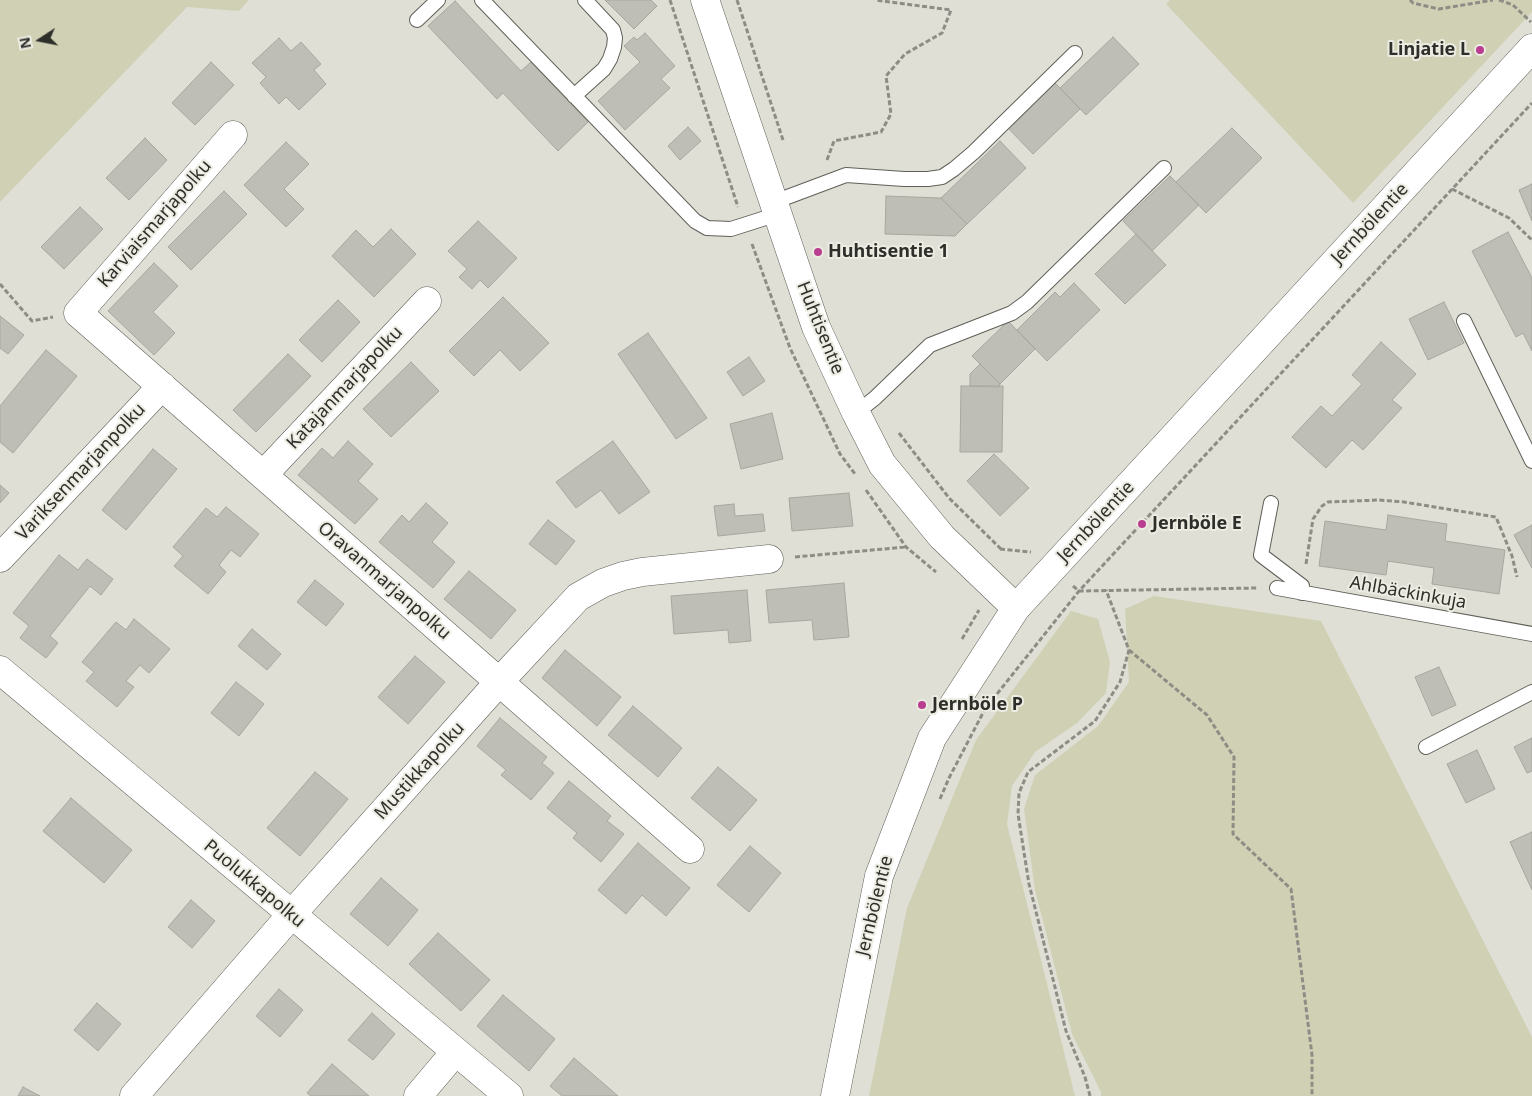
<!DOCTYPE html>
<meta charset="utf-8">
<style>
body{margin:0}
#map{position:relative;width:1532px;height:1096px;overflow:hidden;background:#dfdfd6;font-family:"Noto Sans",sans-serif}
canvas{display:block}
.north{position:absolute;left:15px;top:15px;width:50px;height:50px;-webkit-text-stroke:4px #ecece3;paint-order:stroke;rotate:259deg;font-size:14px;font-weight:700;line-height:20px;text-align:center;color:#2e2e2a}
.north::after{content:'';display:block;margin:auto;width:18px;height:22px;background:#2e2e2a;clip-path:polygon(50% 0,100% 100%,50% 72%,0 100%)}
</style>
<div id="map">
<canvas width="1532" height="1096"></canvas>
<div class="north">N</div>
</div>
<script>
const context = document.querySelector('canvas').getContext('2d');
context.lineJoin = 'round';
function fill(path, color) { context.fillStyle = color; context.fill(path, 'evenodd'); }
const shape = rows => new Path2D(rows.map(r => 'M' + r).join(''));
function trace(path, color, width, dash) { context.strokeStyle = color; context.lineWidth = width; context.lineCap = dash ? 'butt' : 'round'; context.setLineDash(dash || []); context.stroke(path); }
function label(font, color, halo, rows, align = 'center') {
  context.font = font + ' "Noto Sans",sans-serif'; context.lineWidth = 4; context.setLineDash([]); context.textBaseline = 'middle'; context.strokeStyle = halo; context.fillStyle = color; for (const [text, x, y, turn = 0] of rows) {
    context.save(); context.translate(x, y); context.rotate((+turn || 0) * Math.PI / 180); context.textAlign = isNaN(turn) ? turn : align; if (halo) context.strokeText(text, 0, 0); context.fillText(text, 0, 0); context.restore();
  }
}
fill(shape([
 [0,0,249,0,239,11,187,7,0,202],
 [1170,0,1532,0,1532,12,1353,203,1166,4],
 [1154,596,1321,621,1532,1037,1532,1096,1101,1096,1101,1092,1072,1034,1035,890,1024,809,1035,775,1098,726,1129,682,1125,609],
 [1071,611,1098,619,1110,662,1106,693,1077,723,1035,752,1012,786,1007,824,1075,1096,869,1096,907,908,976,740]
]), '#d0d0b4');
const building = shape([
 [605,0,651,0,657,6,634,29,605,0],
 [455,1,521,71,531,62,588,122,558,151,503,93,497,99,428,26,455,1],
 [645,33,675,66,661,79,670,88,625,130,598,101,640,62,624,46,634,37,637,40,645,33],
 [1113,37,1139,64,1086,115,1060,88,1113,37],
 [279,38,291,51,301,42,321,64,314,70,326,84,299,110,286,97,279,104,260,83,266,77,252,63,279,38],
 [211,62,234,85,195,125,172,103,211,62],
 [1055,83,1080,109,1033,154,1008,128,1055,83],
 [688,127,701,141,680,160,668,146,688,127],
 [1232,128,1262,158,1206,213,1176,182,1232,128],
 [145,138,167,160,129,200,106,178,145,138],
 [1000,141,1026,168,967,224,941,198,1000,141],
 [286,142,309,164,284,189,304,209,286,227,244,185,286,142],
 [1170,176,1199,205,1152,251,1123,221,1170,176],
 [1532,184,1532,221,1519,190,1532,184],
 [224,191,247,214,191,270,168,247,224,191],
 [886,196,941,198,967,224,955,236,885,234,886,196],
 [80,207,103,229,64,269,41,247,80,207],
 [478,221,517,258,488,288,480,280,472,289,459,277,467,269,448,251,478,221],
 [391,229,416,254,374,297,332,256,356,230,373,247,391,229],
 [1508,232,1532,278,1532,351,1523,333,1516,337,1472,251,1508,232],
 [1136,234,1166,265,1125,304,1095,274,1136,234],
 [154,263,178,286,153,312,175,333,154,355,108,311,154,263],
 [1074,283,1100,310,1047,361,1017,330,1055,292,1060,297,1074,283],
 [503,297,549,343,520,371,500,350,474,376,449,351,503,297],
 [338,300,360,322,322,362,299,340,338,300],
 [1444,302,1464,343,1428,360,1409,319,1444,302],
 [0,316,24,335,8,354,0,348,0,316],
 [1008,321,1035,349,1000,384,972,356,1008,321],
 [648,333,707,418,676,439,618,354,648,333],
 [1381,342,1416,374,1392,400,1402,408,1363,450,1352,440,1326,468,1292,437,1321,406,1332,416,1362,384,1352,375,1381,342],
 [46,350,77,376,13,453,0,442,0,406,46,350],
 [288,354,311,376,256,432,233,410,288,354],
 [749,357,765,381,743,396,727,372,749,357],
 [411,362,439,391,391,437,363,409,411,362],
 [980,364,1000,384,999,387,970,386,970,374,980,364],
 [961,386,1003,386,1002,452,960,452,961,386],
 [772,413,783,459,741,469,730,424,772,413],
 [348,441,373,464,358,481,378,499,355,524,298,475,322,448,333,458,348,441],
 [613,441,650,492,619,514,601,490,576,508,556,482,613,441],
 [153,449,177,469,126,530,102,510,153,449],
 [994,454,1029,488,1000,516,967,481,994,454],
 [0,485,9,493,0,503,0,485],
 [849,493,853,526,792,531,789,498,849,493],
 [426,503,448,523,432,542,455,562,433,588,379,542,402,515,409,522,426,503],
 [734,504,735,516,763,514,765,531,718,536,714,506,734,504],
 [226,507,259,534,240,557,231,550,219,565,226,572,208,594,174,566,183,556,173,547,206,508,217,517,226,507],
 [1388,515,1447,524,1445,541,1505,550,1499,594,1432,584,1434,568,1388,561,1386,575,1319,566,1325,521,1386,530,1388,515],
 [548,520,575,541,556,565,529,544,548,520],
 [1532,525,1532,568,1514,535,1532,525],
 [59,555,78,570,87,559,113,579,101,595,90,586,50,636,58,643,46,658,20,638,29,626,13,613,59,555],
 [469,571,516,610,491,639,444,599,469,571],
 [315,580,344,604,326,626,297,602,315,580],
 [844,583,849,637,814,640,812,620,769,623,766,590,844,583],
 [747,590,751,641,729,643,728,630,674,634,671,596,747,590],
 [134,619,170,649,149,673,140,665,126,681,134,687,117,707,86,681,94,672,82,662,116,622,126,630,134,619],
 [252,629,281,654,267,670,238,646,252,629],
 [565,650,621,697,597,726,542,678,565,650],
 [415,656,445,682,408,724,378,697,415,656],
 [1439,667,1456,705,1432,716,1415,677,1439,667],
 [236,682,264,704,239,736,211,713,236,682],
 [633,706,682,748,658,777,608,735,633,706],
 [500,718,547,757,542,763,554,773,531,800,501,775,506,770,477,746,500,718],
 [1532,738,1532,771,1527,773,1514,747,1532,738],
 [1477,750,1495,789,1466,803,1447,764,1477,750],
 [718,767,757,800,730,831,691,798,718,767],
 [315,772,348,799,300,856,267,828,315,772],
 [569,781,611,816,607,821,624,834,601,862,573,838,577,833,547,808,569,781],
 [71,798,132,850,104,883,43,831,71,798],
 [1532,832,1532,890,1510,842,1532,832],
 [638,843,690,888,666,916,642,895,626,914,598,890,638,843],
 [750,846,781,873,749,912,717,885,750,846],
 [381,878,418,910,388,946,350,914,381,878],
 [191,900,215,921,192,948,168,927,191,900],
 [438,933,490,980,461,1011,409,964,438,933],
 [279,989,303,1010,280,1037,256,1016,279,989],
 [503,995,555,1039,529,1071,477,1026,503,995],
 [97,1003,121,1024,98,1051,74,1030,97,1003],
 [372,1013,395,1034,373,1060,348,1040,372,1013],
 [574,1058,618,1096,562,1096,550,1086,574,1058],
 [332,1064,369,1096,311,1096,307,1093,332,1064],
 [23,1087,40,1096,18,1096,23,1087]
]);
fill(building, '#bebeb6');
trace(building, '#a7a69f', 1);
const service = shape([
 [482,0,695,221,707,228,731,229,778,214],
 [417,20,438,0],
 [574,96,604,69,610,59,614,47,615,38,613,30,585,0],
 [774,202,846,175,904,179,928,179,942,177,954,169,974,152,1075,53],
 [1464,321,1532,461],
 [856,413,875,398,930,345,1012,313,1027,302,1164,168],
 [1271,503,1261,555,1302,586,1302,593],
 [1277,588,1532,634],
 [1426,747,1532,692]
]);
const minor = shape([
 [705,0,816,327,856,413,882,464,942,537,1016,608],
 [233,135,78,313,690,849],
 [263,475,427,301],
 [0,558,162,386],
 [0,670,509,1096],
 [134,1096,291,915,499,682,578,597,603,583,623,576,642,572,769,559],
 [418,1096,455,1052]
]);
const tertiary = shape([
 [835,1096,879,876,932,738,1016,608,1532,48]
]);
trace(service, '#606059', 16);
trace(minor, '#606059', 29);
trace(tertiary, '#606059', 29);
trace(shape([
 [670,0,738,207],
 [737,0,783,140],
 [1410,0,1413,3,1439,9,1493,0],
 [1499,0,1513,5,1531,22],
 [827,160,834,141,881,132,891,114,886,76,905,54,942,33,951,10,875,0],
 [1452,189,1509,218,1532,240],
 [752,244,790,348,840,454,855,474],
 [0,284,32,321,53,317],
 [899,433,949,498,1001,549],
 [866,490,906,547,936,572],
 [1000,549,1031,552],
 [795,557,906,547],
 [1306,564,1313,519,1322,506,1328,502,1379,500,1404,502,1496,517,1512,556,1517,577],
 [1073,586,1079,591,1257,588],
 [962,639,979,610],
 [1129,650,1207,715,1234,757,1233,834,1291,889,1312,1055,1312,1096],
 [940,799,949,778,985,709,1079,591,1532,103],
 [1090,1096,1085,1077,1066,1031,1029,884,1018,814,1019,793,1028,772,1095,721,1120,682,1129,650,1106,590]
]), '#8d8d86', 3, [5, 2.5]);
trace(service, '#fff', 14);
trace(minor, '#fff', 28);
trace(tertiary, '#fff', 28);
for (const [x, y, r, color] of [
 [1480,50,5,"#b93e90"],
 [818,252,5,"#b93e90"],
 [1142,524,5,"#b93e90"],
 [922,705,5,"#b93e90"]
]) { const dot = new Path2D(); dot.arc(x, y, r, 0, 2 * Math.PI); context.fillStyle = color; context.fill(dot); trace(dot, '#ecece3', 2); }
label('bold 18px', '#2e2e2a', '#ecece3', [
 ["Linjatie L",1470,50,"right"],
 ["Huhtisentie 1",828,252],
 ["Jernböle E",1152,524],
 ["Jernböle P",932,705]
], 'left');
label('18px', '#2e2e2a', '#ecece3', [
 ["Karviaismarjapolku",155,224,-49],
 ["Jernbölentie",1370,224,-47],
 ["Huhtisentie",820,328,68],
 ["Katajanmarjapolku",345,388,-47],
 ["Variksenmarjanpolku",81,472,-47],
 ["Jernbölentie",1096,522,-47],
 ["Oravanmarjanpolku",384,581,41],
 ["Ahlbäckinkuja",1408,593,10],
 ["Mustikkapolku",420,771,-48],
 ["Puolukkapolku",254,884,40],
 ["Jernbölentie",875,906,-76]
]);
</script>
